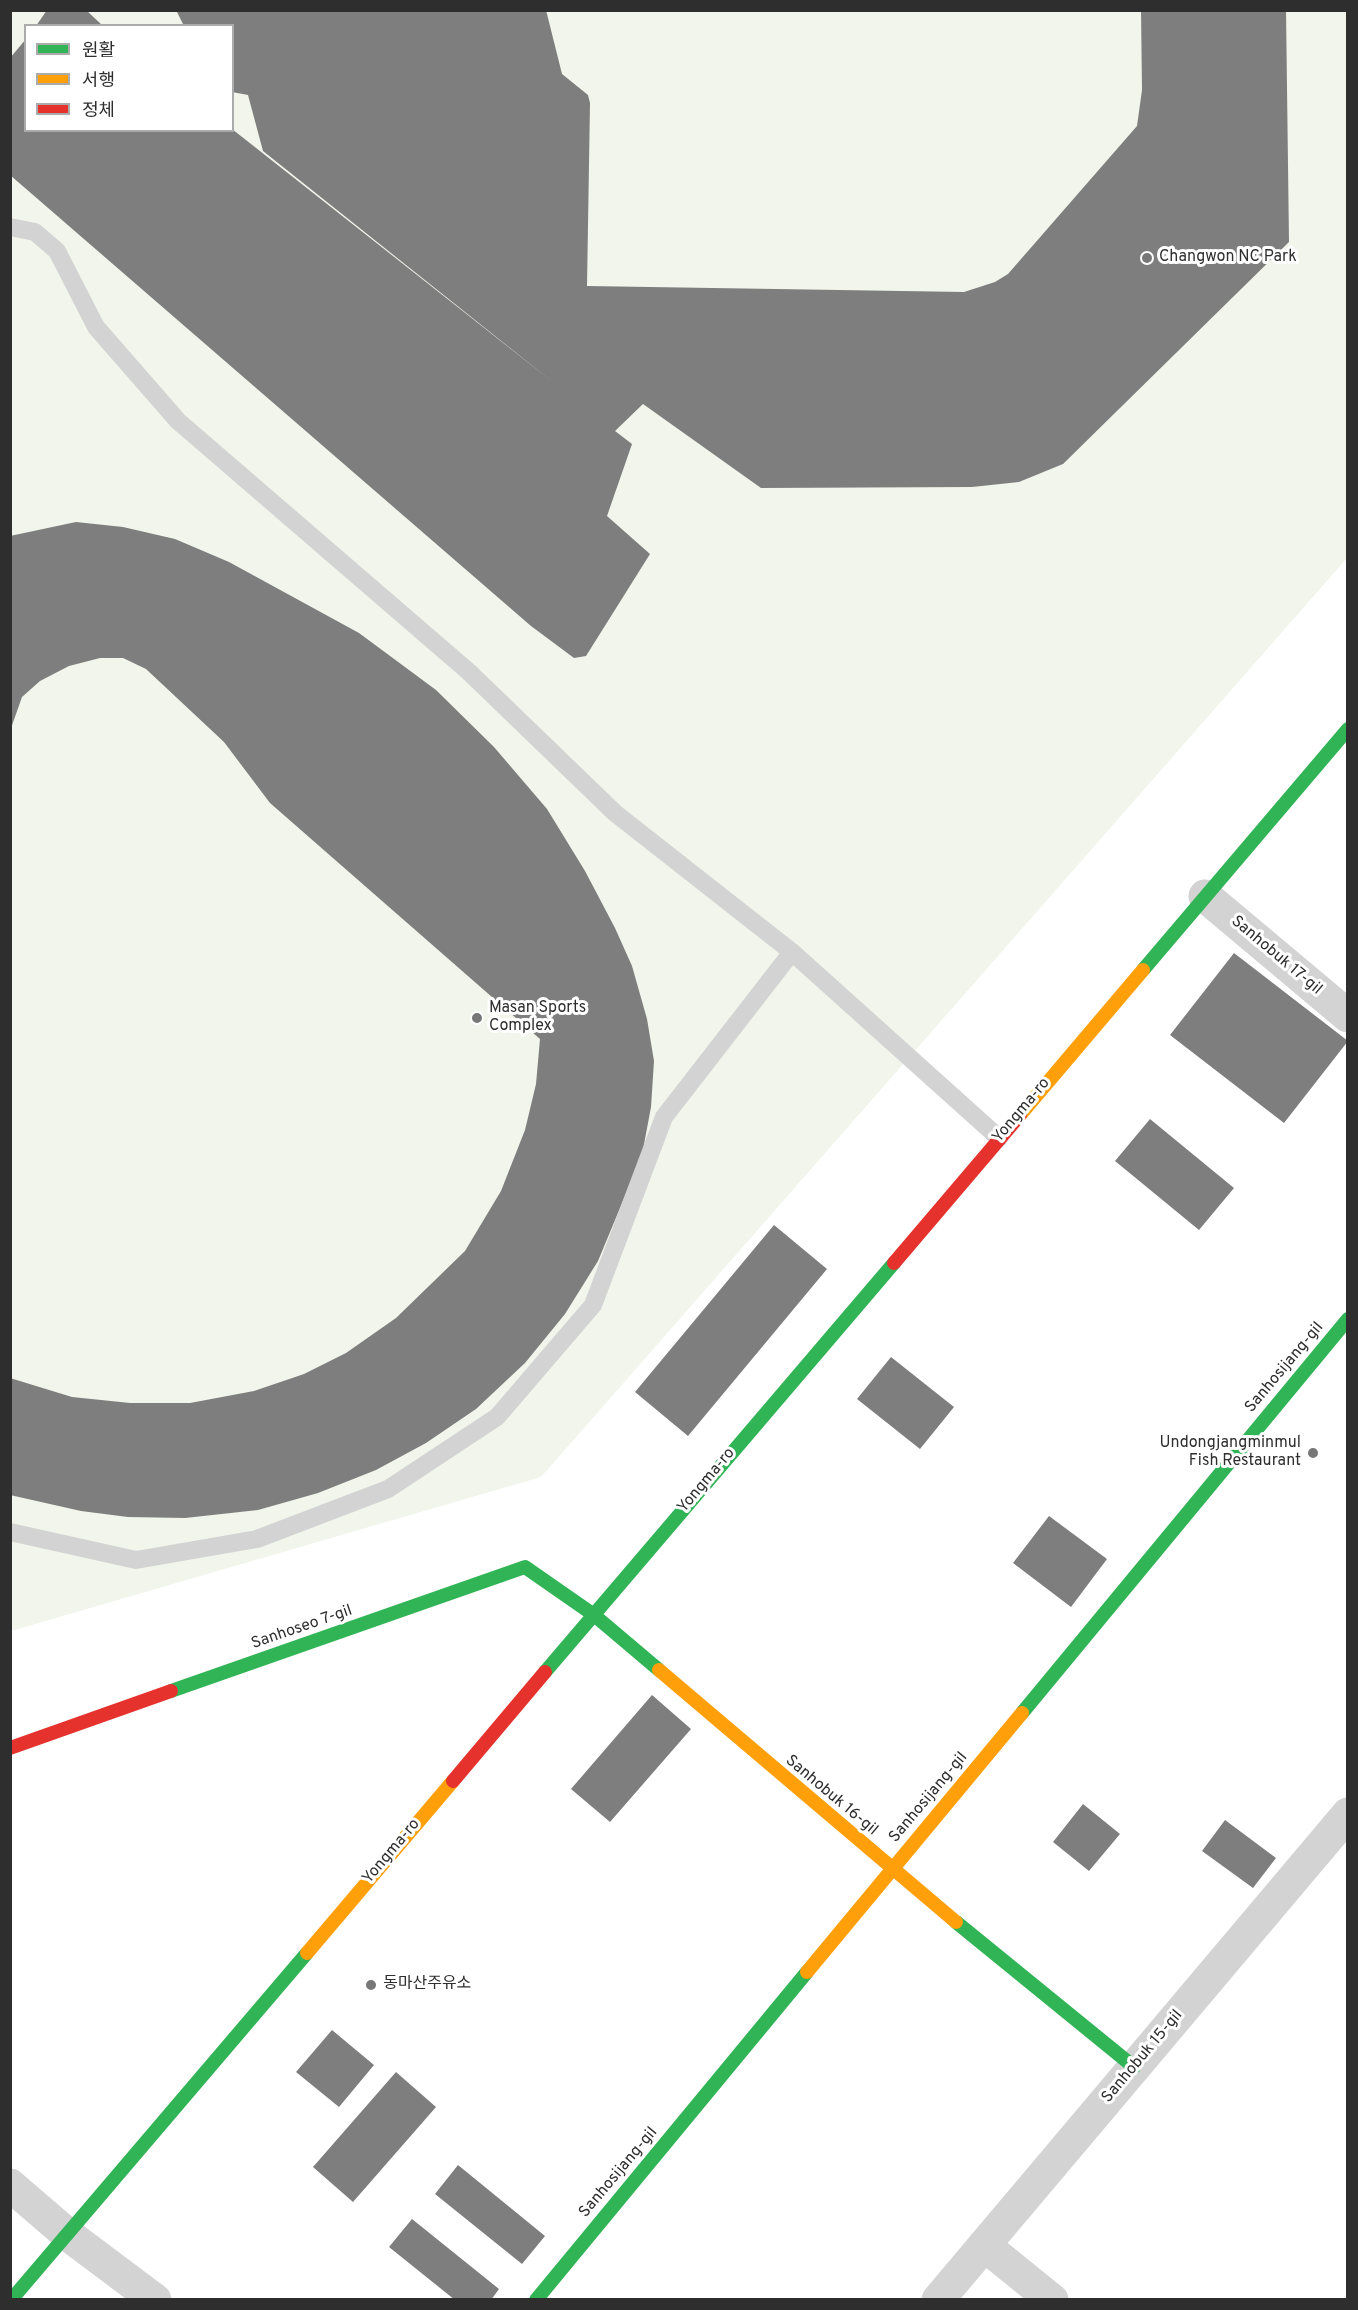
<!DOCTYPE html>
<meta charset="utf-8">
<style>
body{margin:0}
#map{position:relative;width:1358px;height:2310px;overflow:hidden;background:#fff;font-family:Overpass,"Noto Sans KR",sans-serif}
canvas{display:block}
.frame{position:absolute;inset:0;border:12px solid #2e2e2e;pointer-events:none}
.legend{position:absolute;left:24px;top:24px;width:210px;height:108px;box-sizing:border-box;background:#fff;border:2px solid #ababab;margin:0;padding:8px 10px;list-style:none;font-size:18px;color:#2e2e2e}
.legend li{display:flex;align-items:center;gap:12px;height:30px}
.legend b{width:30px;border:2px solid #ababab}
</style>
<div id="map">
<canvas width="1358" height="2310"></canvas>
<div class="frame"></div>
<ul class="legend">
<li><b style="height:8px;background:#30b455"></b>원활</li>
<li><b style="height:8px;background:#ff9f0a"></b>서행</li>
<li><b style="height:8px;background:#e5322d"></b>정체</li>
</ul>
</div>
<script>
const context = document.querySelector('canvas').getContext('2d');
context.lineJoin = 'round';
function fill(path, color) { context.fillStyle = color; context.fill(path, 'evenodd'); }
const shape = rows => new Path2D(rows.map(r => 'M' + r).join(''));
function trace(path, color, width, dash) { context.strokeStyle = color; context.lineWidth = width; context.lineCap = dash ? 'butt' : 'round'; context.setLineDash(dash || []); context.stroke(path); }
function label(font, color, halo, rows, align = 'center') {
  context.font = font + ' Overpass,"Noto Sans KR",sans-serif'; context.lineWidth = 6; context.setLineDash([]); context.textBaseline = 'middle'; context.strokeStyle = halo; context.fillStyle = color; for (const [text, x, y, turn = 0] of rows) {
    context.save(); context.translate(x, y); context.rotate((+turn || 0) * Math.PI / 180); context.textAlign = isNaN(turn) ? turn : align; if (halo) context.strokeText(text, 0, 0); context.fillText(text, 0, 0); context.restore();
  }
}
fill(shape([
 [11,11,1347,11,1347,558,541,1477,11,1631],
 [26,26,232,26,232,130,26,130]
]), '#f1f5eb');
fill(shape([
 [47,10,86,10,103,26,36,26],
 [176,10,546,10,562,74,588,95,590,103,587,286,964,292,995,282,1008,274,1137,126,1142,90,1141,10,1286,10,1289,242,1063,464,1019,482,972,487,761,488,643,404,615,431,632,444,607,516,650,554,586,656,574,658,531,626,10,175,10,58,26,39,26,130,232,129,554,383,263,151,248,95,232,92,232,26,184,26],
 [76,522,123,527,175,539,229,562,359,633,436,690,494,747,547,809,585,871,615,928,632,966,647,1019,654,1061,651,1107,642,1155,598,1261,565,1314,525,1363,476,1409,426,1443,376,1470,318,1493,258,1510,185,1518,128,1517,81,1511,10,1495,10,1378,72,1397,130,1403,190,1403,254,1391,304,1374,346,1353,396,1318,465,1251,501,1191,525,1130,536,1084,540,1039,270,803,224,742,146,669,123,658,100,658,69,666,40,681,22,697,10,731,10,536],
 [1234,953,1348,1041,1284,1123,1170,1035],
 [1150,1119,1234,1188,1199,1230,1115,1161],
 [774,1225,827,1269,688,1436,635,1392],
 [891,1357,954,1407,920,1449,857,1399],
 [1049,1516,1107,1559,1071,1607,1013,1563],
 [652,1695,691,1729,610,1822,571,1789],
 [1083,1804,1120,1834,1089,1871,1053,1842],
 [1225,1820,1276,1858,1253,1888,1202,1851],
 [332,2030,374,2065,339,2107,296,2072],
 [396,2072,436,2107,353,2202,313,2167],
 [458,2165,545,2236,522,2264,435,2194],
 [412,2219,499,2289,491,2300,455,2300,389,2247]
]), '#7e7e7e');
trace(shape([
 [10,227,35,232,57,251,96,327,178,421,469,672,615,813,792,952,999,1138],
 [10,1532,136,1560,257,1539,388,1489,497,1417,593,1305,664,1117,792,952]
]), '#d3d3d3', 18);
trace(shape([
 [1205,896,1348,1016],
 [10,2185,67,2234,155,2300],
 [984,2245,1052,2300],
 [938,2300,1348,1814]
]), '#d3d3d3', 33);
trace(shape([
 [1143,970,1348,729],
 [545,1672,894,1263],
 [171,1691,525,1567,594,1615,659,1670],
 [1022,1713,1348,1319],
 [956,1922,1134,2067],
 [11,2300,307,1953],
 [536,2300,807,1972]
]), '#30b455', 14);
trace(shape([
 [1020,1115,1143,970],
 [659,1670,956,1922],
 [307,1953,453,1781],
 [807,1972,1022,1713]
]), '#ff9f0a', 14);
trace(shape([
 [894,1263,1020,1115],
 [10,1748,171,1691],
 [453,1781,545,1672]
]), '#e5322d', 14);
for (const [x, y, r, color] of [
 [1147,258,6,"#777"],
 [477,1018,6,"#777"],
 [1313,1453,6,"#777"],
 [371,1985,6,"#777"]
]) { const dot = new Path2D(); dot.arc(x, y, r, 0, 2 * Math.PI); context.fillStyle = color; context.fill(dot); trace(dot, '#fff', 2); }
label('16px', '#2e2e2e', '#fff', [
 ["Changwon NC Park",1159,258],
 ["Masan Sports",489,1009],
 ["Complex",489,1027],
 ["Undongjangminmul",1301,1444,"right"],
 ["Fish Restaurant",1301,1462,"right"],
 ["동마산주유소",383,1985]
], 'left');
label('16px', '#2e2e2e', '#fff', [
 ["Sanhobuk 17-gil",1276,956,40],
 ["Yongma-ro",1022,1111,-50],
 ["Sanhosijang-gil",1285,1368,-50],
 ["Yongma-ro",707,1481,-50],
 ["Sanhoseo 7-gil",302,1628,-19],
 ["Sanhobuk 16-gil",831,1796,40],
 ["Sanhosijang-gil",929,1798,-50],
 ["Yongma-ro",392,1852,-50],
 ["Sanhobuk 15-gil",1143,2057,-50],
 ["Sanhosijang-gil",619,2173,-50]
]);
</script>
